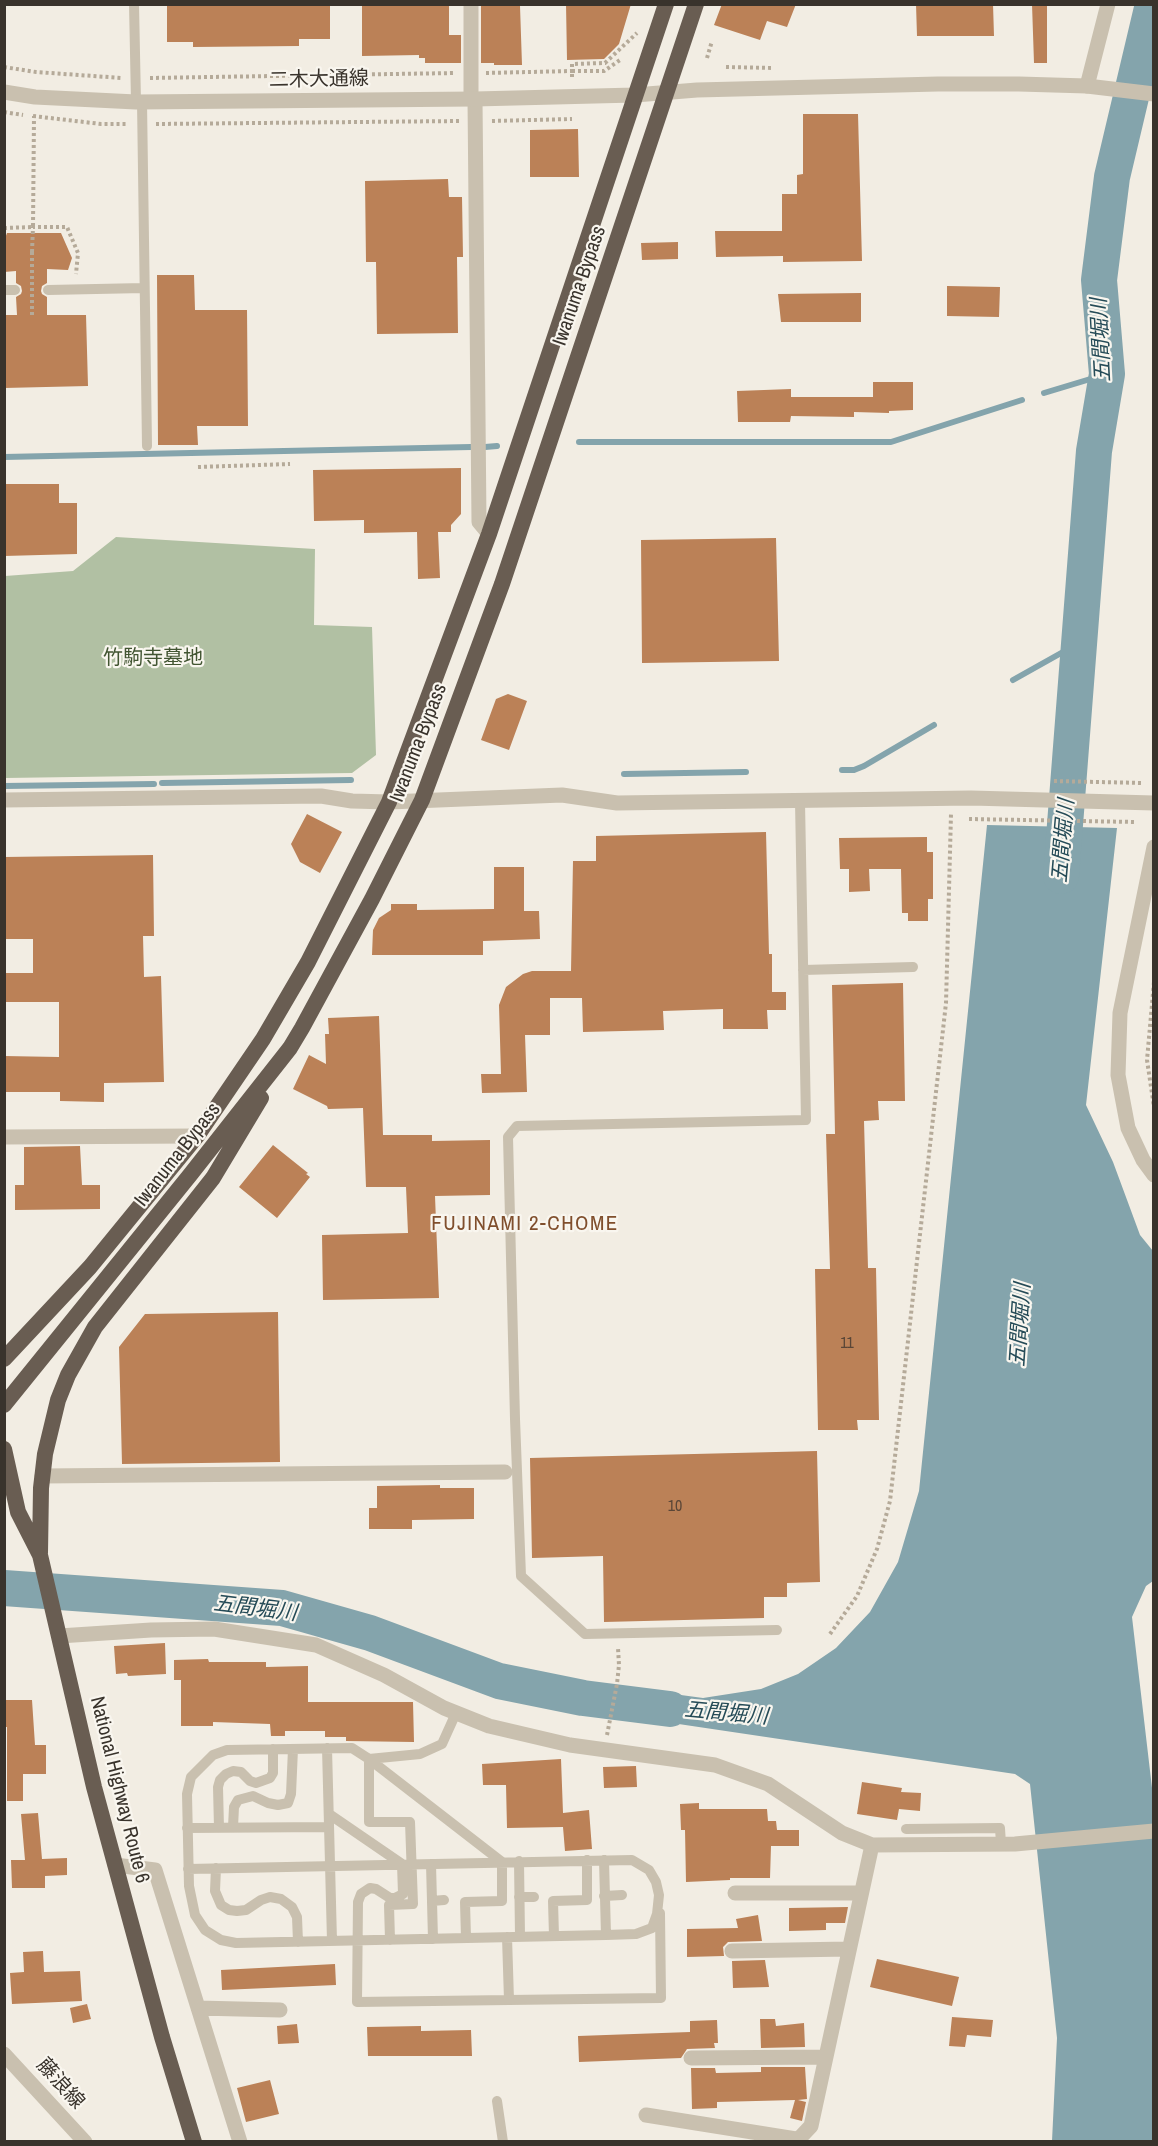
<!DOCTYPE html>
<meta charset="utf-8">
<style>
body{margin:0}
#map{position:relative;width:1158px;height:2146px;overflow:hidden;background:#f2ede3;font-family:"Archivo Narrow",sans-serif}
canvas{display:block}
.frame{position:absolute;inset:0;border:6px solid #39332c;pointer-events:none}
</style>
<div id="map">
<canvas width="1158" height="2146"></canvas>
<div class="frame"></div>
</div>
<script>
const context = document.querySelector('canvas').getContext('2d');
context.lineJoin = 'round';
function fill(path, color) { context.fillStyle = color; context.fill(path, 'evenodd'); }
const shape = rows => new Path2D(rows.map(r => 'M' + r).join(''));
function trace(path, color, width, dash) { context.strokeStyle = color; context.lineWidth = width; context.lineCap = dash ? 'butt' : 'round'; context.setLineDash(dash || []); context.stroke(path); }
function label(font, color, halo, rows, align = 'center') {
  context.font = font + ' "Archivo Narrow","Noto Sans JP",sans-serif'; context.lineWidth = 4.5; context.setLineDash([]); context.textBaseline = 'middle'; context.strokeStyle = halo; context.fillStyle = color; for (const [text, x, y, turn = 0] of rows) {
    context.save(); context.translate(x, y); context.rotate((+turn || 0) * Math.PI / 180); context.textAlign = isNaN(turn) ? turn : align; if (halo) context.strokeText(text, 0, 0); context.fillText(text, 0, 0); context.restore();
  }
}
fill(shape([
 [116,537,315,549,314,625,372,627,376,755,352,773,5,778,5,576,73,571]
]), '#b1c0a3');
fill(shape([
 [987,825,1117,828,1086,1105,1113,1162,1140,1235,1153,1251,1153,1581,1146,1586,1132,1617,1154,1805,1153,2141,1052,2141,1057,2038,1030,1784,1015,1774,618,1715,622,1687,703,1698,761,1689,798,1674,836,1648,870,1612,898,1562,919,1491]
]), '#84a4ac');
trace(shape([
 [1044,393,1107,374],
 [579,442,891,442,1022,400],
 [485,447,497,446],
 [4,457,471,447],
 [1013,680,1079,643],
 [842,770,854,770,864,766,934,725],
 [624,774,746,772],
 [162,783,351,780],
 [4,786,154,784]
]), '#84a4ac', 6);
trace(shape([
 [1061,876,1094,451,1107,374,1099,280,1112,177,1153,4],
 [4,1588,282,1608,370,1633,499,1681,583,1698,670,1709]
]), '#84a4ac', 36);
fill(shape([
 [167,4,330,4,330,39,299,39,299,46,193,47,193,42,167,42],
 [362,4,449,4,449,35,461,35,461,63,425,63,425,58,419,58,419,55,362,56],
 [566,4,631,4,619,44,604,59,567,60],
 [722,4,796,4,787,27,767,21,760,40,714,25],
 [916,4,993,4,994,36,917,36],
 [1032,4,1047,4,1047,63,1034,63],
 [481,6,520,6,522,65,494,65,494,63,481,63],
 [803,114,858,114,862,261,783,262,783,256,716,257,715,231,782,231,782,194,797,194,797,175,803,174],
 [578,129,579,177,530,177,530,130],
 [448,179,449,197,462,197,463,257,457,257,458,333,377,334,376,262,366,262,365,181],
 [7,233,61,233,72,258,68,270,47,269,47,283,42,286,41,291,42,294,47,297,47,315,86,315,88,386,4,388,4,315,17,315,16,297,21,294,22,291,21,286,16,283,16,271,4,272,4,241],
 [678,242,678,259,642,260,641,243],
 [157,275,194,275,195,310,247,310,248,426,197,426,198,445,158,445],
 [947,286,1000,287,999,317,947,316],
 [861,293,861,322,781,322,778,294],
 [873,382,913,382,913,410,889,411,889,413,854,412,854,417,791,416,790,422,738,422,737,391,791,389,791,397,873,397],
 [461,468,461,514,451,525,451,532,438,532,440,578,418,579,417,532,364,533,364,520,314,521,313,470],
 [4,484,59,484,59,503,77,503,77,554,4,556],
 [776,538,779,661,642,663,641,540],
 [508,694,527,701,509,750,481,740,496,699],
 [307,814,342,832,320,873,300,862,291,844],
 [766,832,769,954,772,954,772,992,786,992,786,1010,767,1010,768,1029,723,1029,723,1009,663,1011,664,1030,583,1032,582,998,550,998,550,1035,525,1035,527,1092,482,1093,481,1074,501,1074,499,1005,506,987,523,974,532,971,571,971,573,861,596,861,596,836],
 [927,837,927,852,933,852,933,899,928,899,928,921,908,921,908,913,902,913,901,869,869,869,870,891,849,892,849,869,840,869,839,838],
 [153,855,154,936,143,936,144,977,161,976,164,1082,104,1083,104,1102,60,1101,60,1092,4,1092,4,1056,59,1057,59,1002,4,1002,4,973,33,973,33,939,4,939,4,857],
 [494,867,524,867,524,911,539,911,540,939,483,941,483,955,372,955,373,930,379,918,391,910,391,904,417,904,417,910,494,909],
 [903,983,905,1101,878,1101,879,1120,864,1121,868,1268,876,1268,879,1420,857,1420,858,1430,818,1430,815,1269,830,1269,826,1134,835,1134,832,985],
 [379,1016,383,1135,432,1135,432,1141,490,1140,490,1195,435,1196,439,1298,323,1300,322,1235,408,1233,406,1187,366,1187,363,1108,328,1109,327,1106,293,1089,309,1055,326,1064,325,1034,329,1034,328,1018],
 [273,1145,308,1173,306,1174,310,1177,277,1218,239,1187],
 [80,1146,82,1185,100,1185,100,1209,15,1210,15,1185,24,1185,24,1147],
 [278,1312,280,1462,122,1464,119,1347,145,1314],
 [817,1451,820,1582,787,1583,787,1597,764,1597,764,1618,604,1622,603,1556,532,1558,530,1458],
 [440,1485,440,1488,474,1488,474,1519,412,1520,412,1529,369,1529,369,1508,377,1508,377,1486],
 [165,1643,166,1674,128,1676,127,1673,116,1674,114,1646],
 [208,1659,209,1662,266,1662,266,1667,308,1666,308,1702,413,1702,414,1742,346,1741,346,1737,325,1737,325,1731,285,1731,285,1736,271,1736,270,1724,213,1722,213,1726,181,1726,181,1680,174,1680,174,1660],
 [4,1700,32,1700,35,1745,46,1745,46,1774,23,1774,23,1801,7,1801,7,1727,4,1727],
 [561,1759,563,1813,589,1810,592,1849,565,1851,563,1827,507,1828,506,1785,483,1785,482,1764],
 [636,1766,637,1787,604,1788,603,1767],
 [862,1782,902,1788,901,1792,921,1793,920,1811,899,1809,897,1820,857,1814],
 [699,1803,699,1809,767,1809,768,1821,776,1821,777,1830,799,1830,799,1846,771,1846,770,1878,730,1878,730,1880,686,1882,685,1830,681,1830,680,1804],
 [38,1813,42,1859,67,1858,67,1875,45,1876,45,1888,12,1888,11,1860,25,1860,21,1814],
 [848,1907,845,1923,826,1923,826,1930,789,1931,789,1908],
 [758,1915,762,1941,728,1942,723,1947,724,1956,687,1957,687,1929,738,1928,736,1919],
 [43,1951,44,1972,80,1971,82,2001,12,2004,10,1973,24,1972,23,1952],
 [877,1959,959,1977,952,2006,870,1987],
 [765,1960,769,1987,733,1988,732,1961],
 [335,1964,336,1985,222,1990,221,1970],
 [87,2004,91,2019,73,2023,70,2008],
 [952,2017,993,2020,991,2037,967,2035,965,2047,949,2046],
 [760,2019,775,2019,776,2026,804,2023,805,2047,761,2048],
 [717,2020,718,2043,714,2043,715,2048,687,2049,681,2058,579,2062,578,2036,690,2032,690,2021],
 [297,2024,299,2043,278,2044,277,2026],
 [421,2026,421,2031,471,2030,472,2056,368,2056,367,2027],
 [761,2067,805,2067,807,2099,798,2100,806,2102,802,2121,790,2118,795,2100,717,2102,717,2108,692,2109,691,2068,715,2068,716,2073,761,2072],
 [270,2080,279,2114,246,2122,237,2088]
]), '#bb8157');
trace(shape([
 [707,58,712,41],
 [4,67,36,72,122,78],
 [726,67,774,68],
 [486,73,572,71,572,64,605,63,637,33],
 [572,77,572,71,604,71,620,60],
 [150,78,455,73],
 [4,112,23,115],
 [33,116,101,124,127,124],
 [492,121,572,119],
 [156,124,460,121],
 [4,228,33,227,34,116],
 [32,252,33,227,67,227,78,253,76,274],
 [198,467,290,464],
 [1054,781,1143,783],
 [969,819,1135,822],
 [1154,982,1147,1060,1154,1107],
 [830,1634,857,1596,877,1549,890,1501,946,1003,951,814],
 [607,1735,617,1684,619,1665,618,1648]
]), '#b5aa99', 4, [3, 3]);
trace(shape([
 [134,4,136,102],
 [142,102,147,446],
 [4,290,15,290],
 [48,290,144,288],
 [803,970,913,967],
 [777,1630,585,1634,521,1576,515,1419,508,1137,517,1126,806,1120,800,802],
 [327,1748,332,1941],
 [329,1814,402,1864,403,1894,395,1898,390,1898,376,1889,370,1888,361,1894,358,1902,357,2002,509,2000],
 [233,1827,234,1807,238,1800,253,1796,268,1803,278,1805,288,1803,291,1794,293,1749],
 [187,1828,329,1827],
 [219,1828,218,1787,220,1780,226,1774,233,1771,241,1772,250,1781,256,1783,270,1778,273,1773,273,1749],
 [906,1829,1000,1828,1001,1844],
 [604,1860,606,1935],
 [519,1861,520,1936],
 [431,1864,433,1939],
 [216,1868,215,1891,221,1905,229,1910,237,1911,246,1910,261,1900,270,1897,281,1899,292,1907,297,1917,298,1942],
 [188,1869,632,1860,649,1870,656,1882,659,1895,657,1914,652,1928,636,1934,606,1935,236,1943,221,1940,205,1930,195,1915,189,1886,187,1794,191,1777,213,1755,227,1750,352,1748,369,1759,502,1862],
 [604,1896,622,1895],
 [519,1897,534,1897],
 [432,1901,444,1900],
 [554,1936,553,1901,587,1900,587,1860],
 [507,1937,509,2000,661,1998,660,1913],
 [466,1938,465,1902,502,1901,502,1862],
 [390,1940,389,1905,413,1904,410,1822,369,1822,369,1759,420,1754,442,1744,456,1713],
 [497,2101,503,2142]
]), '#c9c0af', 10);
trace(shape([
 [471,4,471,99],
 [1087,86,1108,4],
 [475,99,479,522,489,534],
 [1154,847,1120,1013,1118,1075,1128,1128,1143,1160,1154,1175],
 [4,1137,197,1136],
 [42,1476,505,1472],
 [59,1636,151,1630,214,1629,316,1645,384,1675,444,1708,489,1726,570,1745,715,1765,768,1784,842,1833,872,1845,1015,1844,1154,1831],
 [115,1865,155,1870,240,2142],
 [735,1893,861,1893],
 [732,1951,849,1949],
 [198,2008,280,2010],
 [691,2058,825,2057],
 [646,2115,796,2139],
 [796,2142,811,2126,872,1845]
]), '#c9c0af', 15);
trace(shape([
 [4,92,35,97,136,102,475,99,635,95,697,90,938,84,1019,84,1087,86,1154,94],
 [4,800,321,796,352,801,389,802,562,795,617,803,971,798,1154,803],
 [4,2054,85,2142]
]), '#c9c0af', 15);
trace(shape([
 [4,1359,90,1267,197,1136,263,1039,308,962,389,802,489,534,666,4],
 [4,1405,190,1175,290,1048,302,1028,372,899,422,800,502,584,696,4],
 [4,1449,18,1512,40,1555,94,1787,162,2037,194,2142],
 [40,1553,41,1488,45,1454,58,1400,68,1375,95,1327,213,1178,261,1098]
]), '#695d52', 16);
trace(shape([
 [32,315,32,252]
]), '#b5aa99', 4, [3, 3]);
label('16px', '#5a4637', null, [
 ["11",847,1344],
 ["10",675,1507]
]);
label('20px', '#39332c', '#f9f6ef', [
 ["二木大通線",319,80,-1],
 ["Iwanuma Bypass",580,286,-71],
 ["Iwanuma Bypass",419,743,-69],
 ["Iwanuma Bypass",178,1155,-52],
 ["National Highway Route 6",119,1790,76],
 ["藤浪線",60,2084,48]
]);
label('20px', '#425532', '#f9f6ef', [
 ["竹駒寺墓地",153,659]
]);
label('italic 21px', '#254b57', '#f9f6ef', [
 ["五間堀川",1102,340,-93],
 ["五間堀川",1064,841,-85],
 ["五間堀川",1021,1325,-86],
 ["五間堀川",255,1609,7],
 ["五間堀川",726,1714,5]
]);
context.letterSpacing = '1.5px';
label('21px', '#804f2d', '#f9f6ef', [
 ["FUJINAMI 2-CHOME",525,1224]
]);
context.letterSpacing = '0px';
</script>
